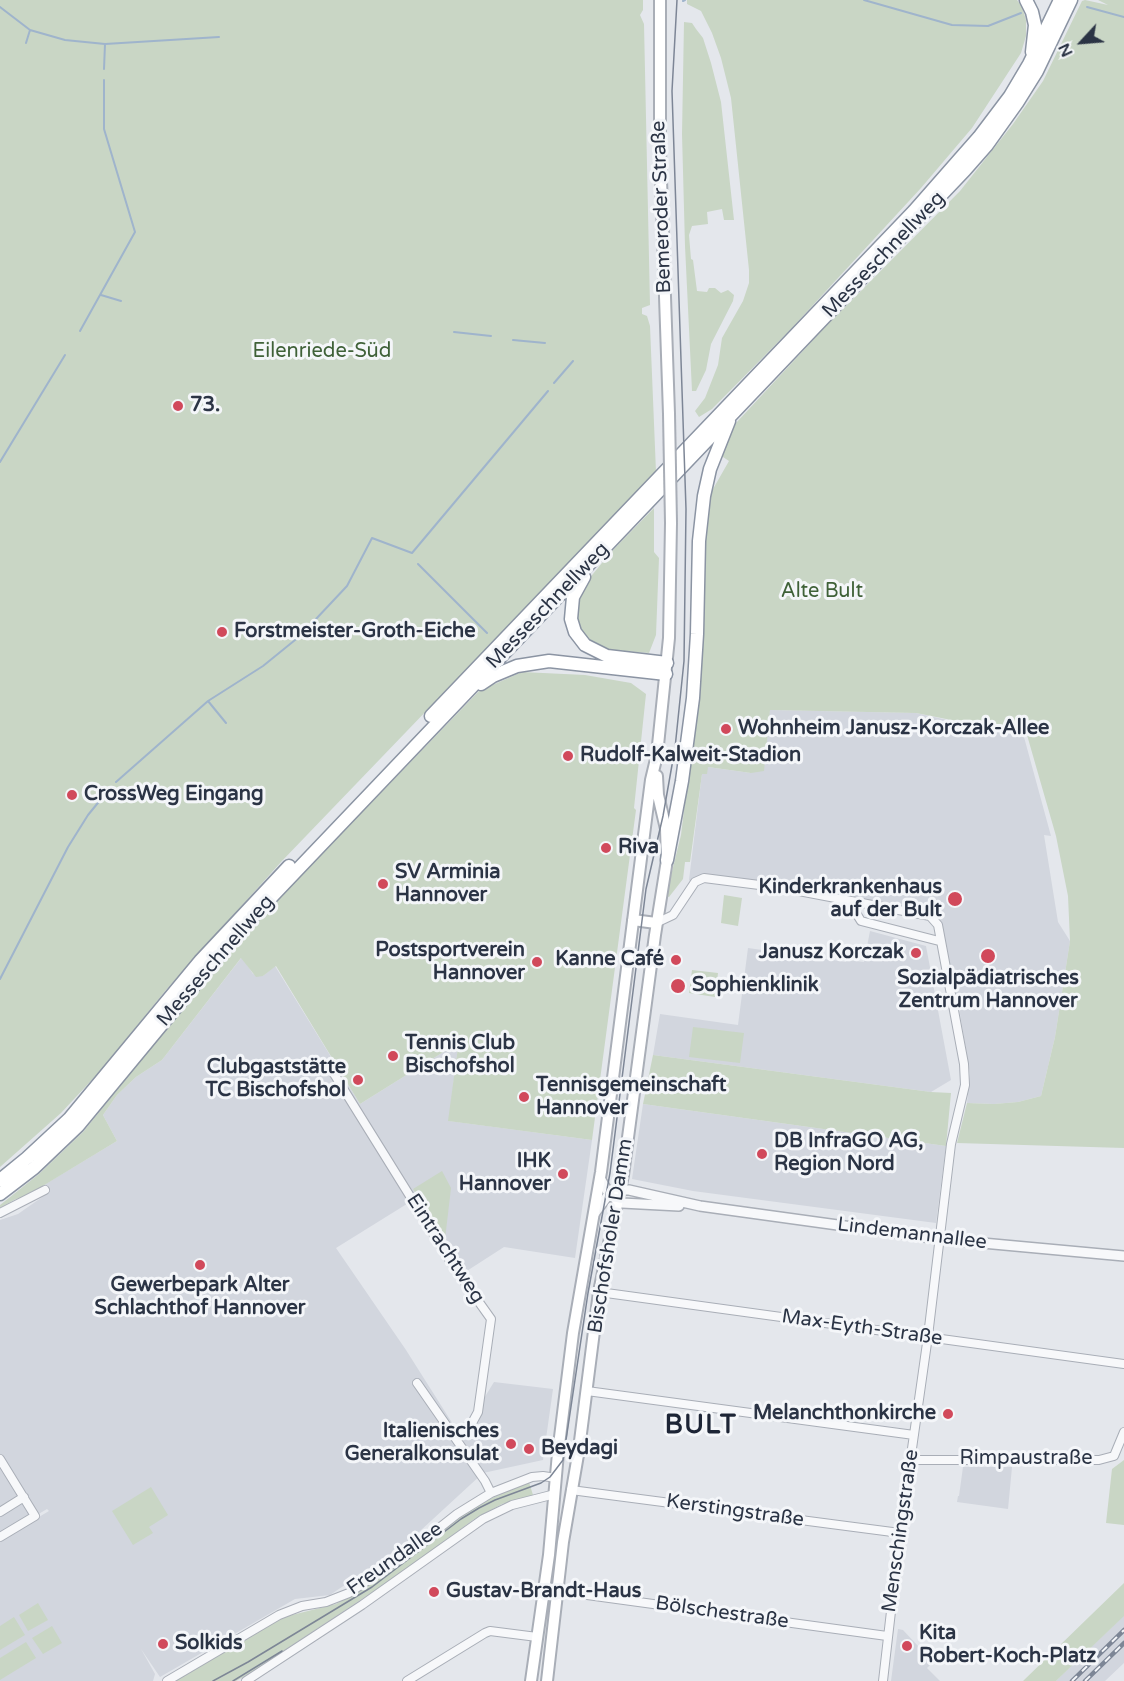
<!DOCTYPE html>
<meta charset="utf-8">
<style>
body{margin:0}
#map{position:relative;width:1124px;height:1681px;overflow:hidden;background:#e4e7ec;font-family:"Varela Round",sans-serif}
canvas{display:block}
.north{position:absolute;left:1052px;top:12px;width:60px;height:60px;-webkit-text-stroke:4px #f4f6f9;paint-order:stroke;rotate:244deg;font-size:16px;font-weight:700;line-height:24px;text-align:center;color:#2b3445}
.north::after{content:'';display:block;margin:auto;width:21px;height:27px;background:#2b3445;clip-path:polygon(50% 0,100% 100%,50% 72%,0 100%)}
</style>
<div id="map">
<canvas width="1124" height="1681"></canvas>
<div class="north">N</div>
</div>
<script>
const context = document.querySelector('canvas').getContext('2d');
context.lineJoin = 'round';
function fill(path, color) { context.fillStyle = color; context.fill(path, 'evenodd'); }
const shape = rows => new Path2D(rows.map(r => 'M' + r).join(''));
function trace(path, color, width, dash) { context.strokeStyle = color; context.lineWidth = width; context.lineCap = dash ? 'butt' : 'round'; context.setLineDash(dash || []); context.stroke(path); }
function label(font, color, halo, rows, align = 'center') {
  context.font = font + ' "Varela Round",sans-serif'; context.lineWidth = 6; context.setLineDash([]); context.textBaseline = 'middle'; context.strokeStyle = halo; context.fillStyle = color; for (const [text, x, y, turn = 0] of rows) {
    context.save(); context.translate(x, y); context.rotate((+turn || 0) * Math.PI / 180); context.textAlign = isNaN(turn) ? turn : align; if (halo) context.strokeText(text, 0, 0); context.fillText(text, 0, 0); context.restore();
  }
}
fill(shape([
 [770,710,916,713,1024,737,1051,836,1044,835,1058,922,1070,941,1055,1037,1041,1096,1018,1102,994,1104,967,1103,970,1074,959,1008,942,926,931,912,783,886,704,876,692,883,689,880,702,773,708,767,751,773],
 [870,931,926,946,951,1080,931,1092,653,1055,660,1014,738,1025,748,948,846,962,847,960,864,962],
 [242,957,253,974,263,976,275,966,360,1104,453,1046,458,1047,449,1121,592,1140,575,1258,504,1247,459,1276,410,1202,336,1248,406,1350,456,1429,470,1421,494,1382,553,1389,543,1460,483,1473,407,1543,330,1595,295,1599,160,1677,141,1649,155,1674,153,1681,0,1681,0,1540,49,1511,47,1509,0,1537,0,1220,18,1214,48,1193,44,1185,117,1141,103,1115,117,1095,136,1077,162,1060],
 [643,1104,946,1146,936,1223,693,1191,632,1179],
 [963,1467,1012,1467,1008,1509,957,1502,958,1496,959,1496],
 [1124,1615,1124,1663,1105,1681,1056,1681],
 [898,1629,903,1630,933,1662,927,1668,940,1681,891,1681]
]), '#d2d6de');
fill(shape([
 [0,0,643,0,643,10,640,15,644,24,650,305,642,308,642,314,647,316,650,326,656,472,281,862,166,990,102,1069,61,1113,0,1167],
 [687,0,1017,0,1022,7,1026,20,1026,36,1021,53,972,128,921,188,791,329,712,409,699,417,695,411,705,398,718,365,722,338,743,301,749,283,749,270,731,98,721,58,712,33,701,11,687,4],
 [1085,0,1108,5,1098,0,1124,0,1124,1148,957,1143,967,1103,994,1104,1018,1102,1041,1096,1055,1037,1070,941,1068,896,1056,836,1027,735,916,713,770,710,764,771,751,773,708,767,707,774,702,774,690,862,685,862,683,879,669,897,666,896,681,835,698,696,704,541,709,496,729,461,720,455,736,423,828,324,960,191,1013,124,1043,81,1082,1],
 [684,22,692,23,696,29,703,38,711,63,721,102,734,220,724,220,722,209,707,212,708,224,692,226,689,235,691,259,693,260,697,291,707,292,709,288,715,288,721,293,728,290,734,295,733,301,711,344,706,370,696,391,692,391,685,246,682,134],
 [654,508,654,552,659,558,656,635,649,653,600,649,591,645,575,622,580,590,610,553],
 [522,672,585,675,631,683,646,694,634,808,636,810,592,1140,448,1121,458,1047,453,1046,360,1104,276,966,263,976,256,977,241,958,162,1060,136,1077,117,1095,103,1115,117,1141,23,1198,16,1199,0,1208,0,1205,39,1174,83,1132,246,931,331,842,373,801,479,691],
 [724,895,742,898,738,926,721,923],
 [692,970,718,973,715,997,689,993],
 [693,1027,744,1033,740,1063,689,1057],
 [653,1055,931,1092,951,1093,946,1146,643,1104],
 [442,1171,451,1188,445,1239,413,1189],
 [1124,1460,1124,1525,1106,1523,1112,1469],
 [529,1482,533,1495,502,1504,473,1520,397,1576,250,1673,236,1681,173,1681,284,1617,336,1604,384,1574,478,1504],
 [151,1487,168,1515,149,1527,153,1533,133,1545,112,1511],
 [1124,1583,1124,1616,1056,1681,1023,1681],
 [38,1603,48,1620,28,1631,19,1615],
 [14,1617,25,1635,0,1650,0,1626],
 [52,1626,62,1643,43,1654,32,1638],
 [26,1642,36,1658,0,1680,0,1658]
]), '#c9d6c5');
trace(shape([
 [864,0,952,25,988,26,1021,13],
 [683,1,685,0],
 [0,7,30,30,65,40,105,44,219,37],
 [1087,7,1124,17],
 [26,43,30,30],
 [104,69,105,44],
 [101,295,121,301],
 [80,331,135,232,104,129,104,80],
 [454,332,491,336],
 [513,340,545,343],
 [554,383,573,361],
 [0,462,65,355],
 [418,564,487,633],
 [208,701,226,723],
 [116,782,208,701,263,666,300,636,347,586,372,538,412,553,548,391],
 [0,979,68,847,88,815,106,793]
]), '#9fb4cc', 2);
const minor = shape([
 [855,903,856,913,861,921,939,941],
 [656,923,673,915,695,882,704,878,783,888,930,916,938,925,964,1064,965,1085,951,1144,928,1336,900,1533,883,1681],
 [331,1069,454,1267,491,1319,478,1412,472,1423,454,1436],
 [0,1213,45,1190],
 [599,1292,1124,1364],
 [417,1383,485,1481,491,1493],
 [587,1391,914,1435],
 [0,1459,35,1516,0,1537],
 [910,1460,1099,1460,1114,1456,1124,1432],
 [571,1490,900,1533],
 [0,1512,24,1497],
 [558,1591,887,1636],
 [167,1681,279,1615,302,1606,326,1602,349,1593,405,1555,457,1514,491,1493,532,1477,543,1476,556,1478],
 [246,1681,362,1605,483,1519,512,1505,555,1494],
 [407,1681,485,1633,490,1631,537,1637]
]);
const tertiary = shape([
 [600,1178,609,1194,622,1203,679,1206],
 [594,1214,609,1194,620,1190,629,1190,700,1206,939,1239,1124,1256]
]);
const secondary = shape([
 [660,0,660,150,669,414],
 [633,920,656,923],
 [531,1681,549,1555,558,1453,573,1333,601,1172,651,780,657,755,669,638,671,523],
 [547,1681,563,1542,579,1449,599,1292,623,1175,655,935,667,860,666,829,658,795,657,776]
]);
const trunk = shape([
 [1026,0,1032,12,1035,25,1032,52],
 [584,577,573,597,571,619,575,632,585,645,607,656,667,663],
 [481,684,493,676,517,666,549,661,666,674],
 [431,716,914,211,957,162,979,137,1010,96,1029,64,1060,0],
 [667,860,682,781,693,698,697,634,699,541,704,496,710,469,729,421],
 [0,1180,27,1158,69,1119,200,961,289,866],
 [0,1194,34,1168,78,1126,240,930,965,170,987,145,1017,103,1037,71,1071,0]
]);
trace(minor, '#a9aeb7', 10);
trace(tertiary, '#a9aeb7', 12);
trace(secondary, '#a9aeb7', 14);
trace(trunk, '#8b94a3', 15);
trace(minor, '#f7f8fa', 8);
trace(tertiary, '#f7f8fa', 9);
trace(secondary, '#fff', 10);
trace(trunk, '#fff', 12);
trace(shape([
 [213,1681,248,1662,372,1587,461,1519,479,1508,495,1500,541,1483,550,1477,563,1460,588,1293,610,1173,646,889,663,816,675,748,684,661,686,509,672,91,677,0],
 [233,1681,282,1651]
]), '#7d8696', 1.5);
const rail = shape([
 [1072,1681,1124,1630],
 [1085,1681,1124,1643]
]);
trace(rail, '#7d8696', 4.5);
trace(rail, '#f4f6f9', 2, [7]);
const secondaryBridge = shape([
 [669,414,671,523]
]);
trace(secondaryBridge, '#a9aeb7', 14, []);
trace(secondaryBridge, '#fff', 10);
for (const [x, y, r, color] of [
 [178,406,6,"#d1495b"],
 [222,632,6,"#d1495b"],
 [726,729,6,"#d1495b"],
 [568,756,6,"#d1495b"],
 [72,795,6,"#d1495b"],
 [606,848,6,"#d1495b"],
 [383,884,6,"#d1495b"],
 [955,899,8,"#d1495b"],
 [916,953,6,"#d1495b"],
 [988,956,8,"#d1495b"],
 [676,960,6,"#d1495b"],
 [537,962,6,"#d1495b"],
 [678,986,8,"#d1495b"],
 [393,1056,6,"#d1495b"],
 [358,1080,6,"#d1495b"],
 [524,1097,6,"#d1495b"],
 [762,1154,6,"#d1495b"],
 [563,1174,6,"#d1495b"],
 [200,1265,6,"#d1495b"],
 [948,1414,6,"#d1495b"],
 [511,1444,6,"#d1495b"],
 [529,1449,6,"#d1495b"],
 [434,1592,6,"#d1495b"],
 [163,1644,6,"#d1495b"],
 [907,1646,6,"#d1495b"]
]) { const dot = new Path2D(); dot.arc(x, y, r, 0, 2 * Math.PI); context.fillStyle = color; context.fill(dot); trace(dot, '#f4f6f9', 2); }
label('20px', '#2b3445', '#f4f6f9', [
 ["Bemeroder Straße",662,207,-92],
 ["Messeschnellweg",884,255,-46],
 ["Messeschnellweg",548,606,-46],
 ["Messeschnellweg",216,961,-49],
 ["Lindemannallee",912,1234,7],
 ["Bischofsholer Damm",611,1236,-81],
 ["Eintrachtweg",445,1249,57],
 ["Max-Eyth-Straße",862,1328,8],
 ["Rimpaustraße",1026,1459],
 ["Kerstingstraße",735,1511,8],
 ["Menschingstraße",901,1531,-82],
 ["Freundallee",395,1559,-35],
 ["Bölschestraße",722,1613,8]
]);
label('20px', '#3f6138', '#f4f6f9', [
 ["Eilenriede-Süd",322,352],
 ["Alte Bult",822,592]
]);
label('bold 20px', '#2b3445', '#f4f6f9', [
 ["73.",190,406],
 ["Forstmeister-Groth-Eiche",234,632],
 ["Wohnheim Janusz-Korczak-Allee",738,729],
 ["Rudolf-Kalweit-Stadion",580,756],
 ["CrossWeg Eingang",84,795],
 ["Riva",618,848],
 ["SV Arminia",395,873],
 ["Hannover",395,896],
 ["Kinderkrankenhaus",942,888,"right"],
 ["auf der Bult",942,911,"right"],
 ["Postsportverein",525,951,"right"],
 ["Hannover",525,974,"right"],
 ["Janusz Korczak",904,953,"right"],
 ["Kanne Café",664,960,"right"],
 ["Sozialpädiatrisches",988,979,"center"],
 ["Zentrum Hannover",988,1002,"center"],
 ["Sophienklinik",692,986],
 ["Tennis Club",405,1044],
 ["Bischofshol",405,1067],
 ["Clubgaststätte",346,1068,"right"],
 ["TC Bischofshol",346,1091,"right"],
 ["Tennisgemeinschaft",536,1086],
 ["Hannover",536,1109],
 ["DB InfraGO AG,",774,1142],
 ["Region Nord",774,1165],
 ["IHK",551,1162,"right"],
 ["Hannover",551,1185,"right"],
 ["Gewerbepark Alter",200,1286,"center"],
 ["Schlachthof Hannover",200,1309,"center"],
 ["Melanchthonkirche",936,1414,"right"],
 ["Italienisches",499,1432,"right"],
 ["Generalkonsulat",499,1455,"right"],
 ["Beydagi",541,1449],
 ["Gustav-Brandt-Haus",446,1592],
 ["Kita",919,1634],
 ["Robert-Koch-Platz",919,1657],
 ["Solkids",175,1644]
], 'left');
context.letterSpacing = '1.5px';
label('bold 26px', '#1d2536', '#f4f6f9', [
 ["BULT",701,1426]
]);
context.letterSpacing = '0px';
</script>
